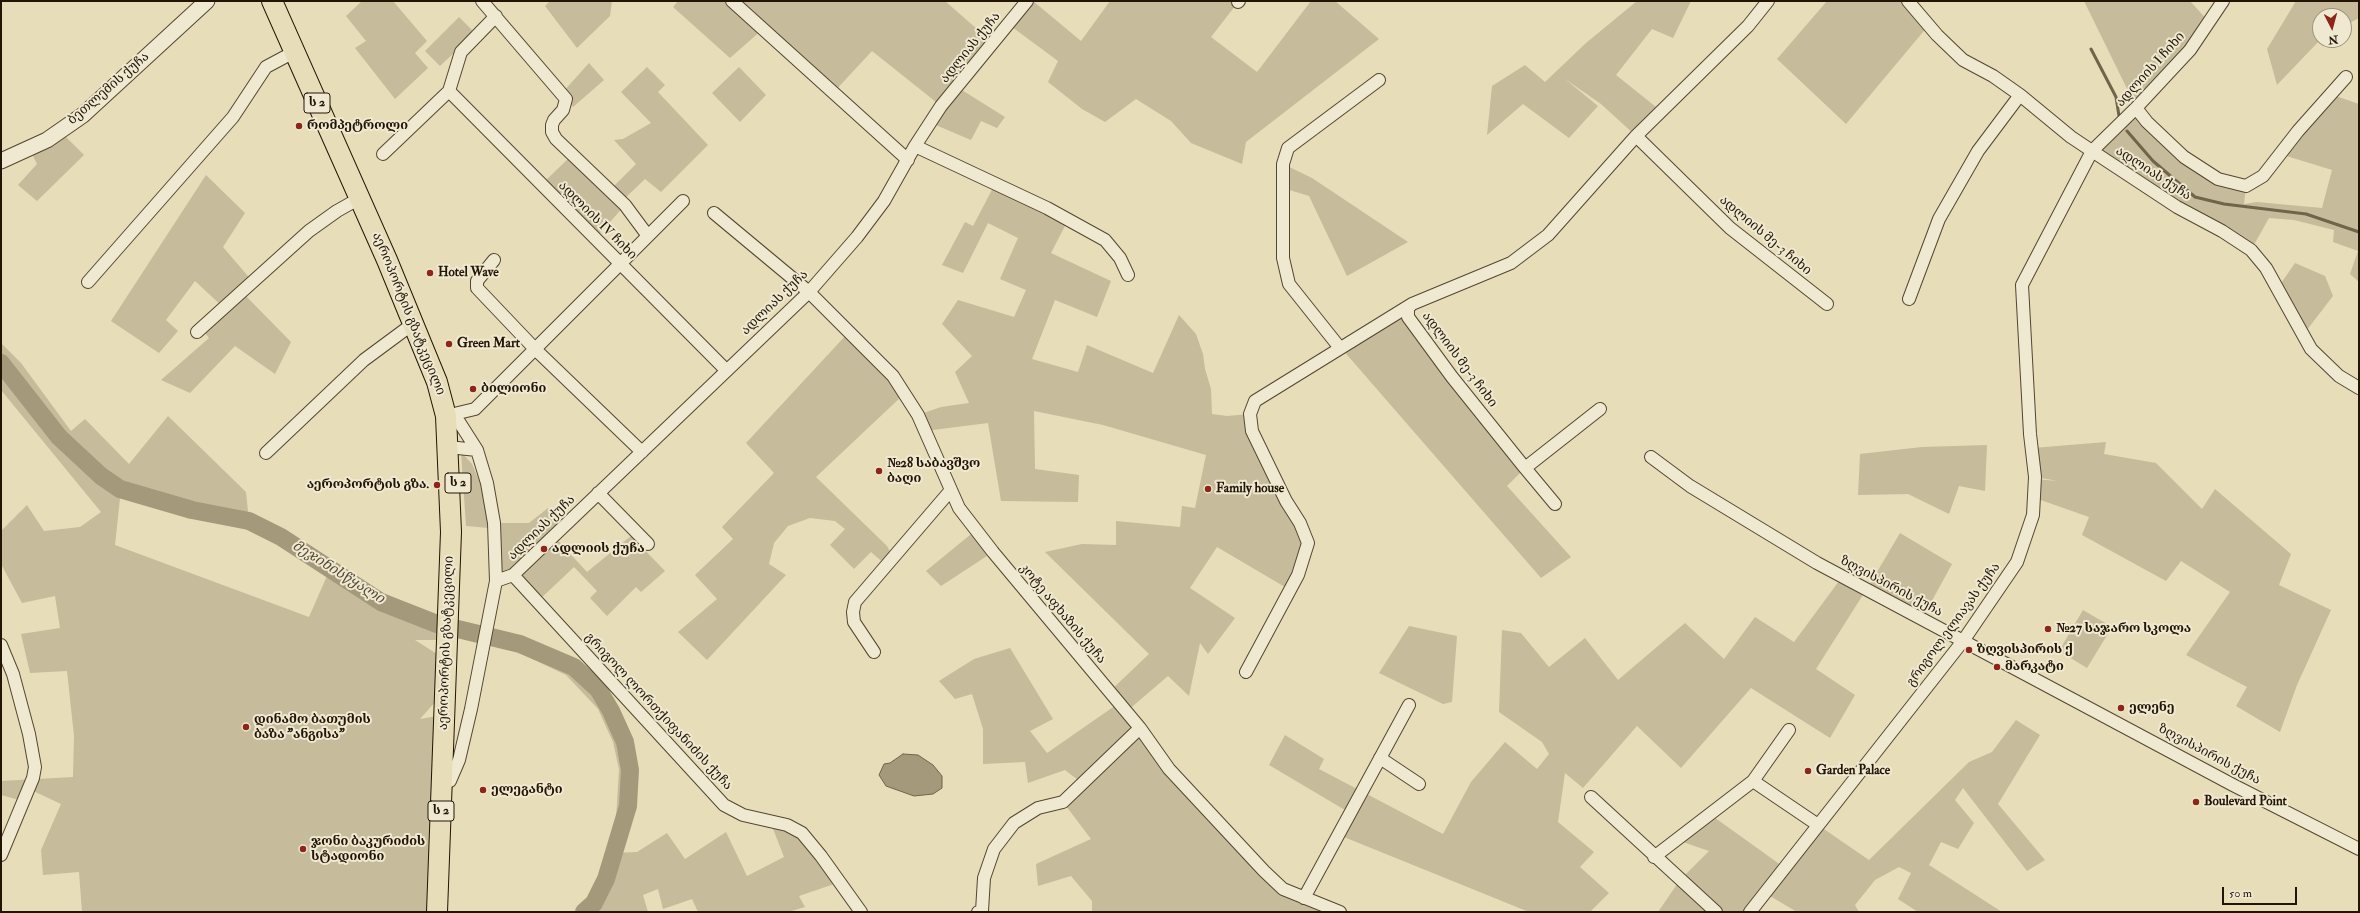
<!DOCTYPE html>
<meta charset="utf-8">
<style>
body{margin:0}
#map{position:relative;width:2360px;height:913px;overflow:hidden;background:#e7ddb9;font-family:"IM FELL Double Pica",serif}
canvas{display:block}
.frame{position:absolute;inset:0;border:2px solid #231404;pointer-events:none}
.north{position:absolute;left:2312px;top:8px;width:40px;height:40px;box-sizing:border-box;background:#efe9d2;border:1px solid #9d9480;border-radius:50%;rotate:174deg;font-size:11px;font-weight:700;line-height:16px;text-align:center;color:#231404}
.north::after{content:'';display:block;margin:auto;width:14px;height:18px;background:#8f2418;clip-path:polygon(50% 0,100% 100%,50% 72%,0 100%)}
.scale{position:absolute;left:2222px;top:887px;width:75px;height:18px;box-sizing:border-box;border:2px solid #231404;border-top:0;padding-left:5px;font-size:12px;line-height:14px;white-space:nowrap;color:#231404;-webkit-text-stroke:3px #efe9d2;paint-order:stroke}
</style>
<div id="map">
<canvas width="2360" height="913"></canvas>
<div class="frame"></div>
<div class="north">N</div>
<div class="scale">50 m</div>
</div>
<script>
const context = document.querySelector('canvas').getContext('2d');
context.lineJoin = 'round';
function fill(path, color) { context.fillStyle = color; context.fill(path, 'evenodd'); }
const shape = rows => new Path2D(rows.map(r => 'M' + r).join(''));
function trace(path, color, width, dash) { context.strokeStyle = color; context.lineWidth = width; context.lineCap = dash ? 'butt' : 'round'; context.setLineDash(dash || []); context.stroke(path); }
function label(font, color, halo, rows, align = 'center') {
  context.font = font + ' "IM FELL Double Pica","Noto Serif Georgian",serif'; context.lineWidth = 4; context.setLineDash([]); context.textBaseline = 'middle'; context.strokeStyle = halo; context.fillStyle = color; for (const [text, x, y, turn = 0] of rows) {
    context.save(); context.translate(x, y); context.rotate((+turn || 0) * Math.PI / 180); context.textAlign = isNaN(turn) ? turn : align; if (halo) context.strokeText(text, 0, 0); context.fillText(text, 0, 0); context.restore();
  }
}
fill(shape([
 [362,1,393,1,427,41,415,53,428,68,395,99,355,48,366,41,346,16],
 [550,1,612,1,610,16,577,48,545,6],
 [678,1,945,1,993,43,957,87,1005,117,997,128,981,121,971,140,931,123,941,106,872,51,833,93,763,29,730,58,673,7],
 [1027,1,1033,1,1081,41,1110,1,1239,1,1211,37,1257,72,1311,1,1335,1,1379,39,1246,142,1242,164,1191,143,1171,121,1136,99,1105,122,1082,109,1048,82,1058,61,1008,24],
 [1637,1,1691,1,1673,38,1652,29,1616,75,1661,111,1635,135,1601,104,1565,79,1598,106,1569,138,1523,104,1487,135,1492,86,1525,65,1545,82,1586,43],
 [1827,1,1906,1,1928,26,1846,124,1777,59],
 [2084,1,2190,1,2209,22,2136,108,2184,157,2246,186,2244,204,2257,202,2322,208,2332,170,2280,154,2330,94,2359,104,2359,282,2350,274,2358,251,2333,242,2334,230,2294,220,2269,218,2251,250,2092,151,2136,107],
 [2296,1,2359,1,2359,18,2344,26,2344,16,2320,16,2320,40,2277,85,2267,49],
 [459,17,475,33,440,66,425,51],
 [589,63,604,80,573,107,562,93],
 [647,67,665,85,658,92,708,145,661,192,645,179,622,201,625,205,595,239,541,185,572,155,610,190,636,164,614,140,623,139,651,123,621,92],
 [739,67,766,95,740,122,712,93],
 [60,131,84,155,37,201,18,185,37,164,29,148],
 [1283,164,1312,178,1408,242,1347,276,1309,196,1283,188],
 [206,175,245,213,223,247,253,282,242,292,291,342,275,374,235,346,190,393,161,380,209,338,201,328,224,308,195,281,166,320,178,331,159,353,111,321],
 [995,184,1068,220,1051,253,1111,281,1097,317,1055,300,1032,359,1078,372,1087,345,1153,373,1179,315,1196,334,1203,354,1205,369,1211,389,1212,414,1227,416,1250,414,1306,535,1290,590,1217,547,1190,588,1235,618,1208,654,1200,643,1189,696,1168,676,1126,712,1264,871,1321,905,1317,912,1092,912,1092,901,1071,876,1038,886,1036,864,1091,839,1063,802,1082,783,1065,770,1028,783,1025,762,983,764,983,729,972,694,955,699,939,681,974,659,1010,648,1053,719,1030,731,1047,753,1119,703,1109,692,1149,654,1045,552,1082,544,1116,545,1116,521,1180,527,1182,506,1195,508,1206,455,1103,425,1034,411,1035,469,1079,475,1078,502,1001,501,988,423,925,431,918,415,941,407,969,403,955,372,972,356,942,324,958,300,1014,317,1026,290,1000,279,1018,238,988,223,963,273,942,265,965,222,973,226],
 [2295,263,2325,276,2333,296,2303,335,2277,289],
 [1409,309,1525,468,1507,486,1571,557,1541,578,1342,349],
 [848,333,882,370,902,396,816,477,887,546,893,557,886,565,871,552,854,569,830,545,845,529,835,521,810,518,788,526,774,543,769,564,786,575,707,660,678,632,717,599,695,575,733,539,722,527,774,473,746,443],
 [1,343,21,363,71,431,85,419,129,464,168,416,246,492,249,521,192,510,121,489,115,545,309,617,330,569,381,602,437,624,437,640,415,640,437,654,436,701,420,719,437,716,433,912,82,912,79,872,43,875,41,850,61,804,29,789,23,801,1,795,1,781,73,777,74,736,67,671,30,673,21,634,60,628,55,596,22,603,1,564,1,531,27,505,44,531,80,527,101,512,1,390],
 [2106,442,2104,454,2156,463,2202,509,2215,489,2291,554,2279,585,2331,610,2297,685,2280,732,2236,706,2247,687,2186,655,2230,592,2181,561,2166,581,2082,535,2089,517,2035,498,2035,479,2058,481,2036,477,2033,448],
 [1987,445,1985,491,1959,486,1949,514,1908,494,1858,495,1860,454,1922,447],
 [461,452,472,464,484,492,489,528,466,526],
 [548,508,563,526,553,535,587,572,631,536,665,571,641,592,636,587,607,616,590,598,597,591,574,567,537,602,513,575,496,581,494,523,529,523],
 [976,530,993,552,941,586,926,571],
 [1900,533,1952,564,1922,619,1867,589],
 [1842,577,1866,590,1816,669,1855,695,1830,738,1751,688,1681,768,1637,726,1583,788,1565,773,1558,822,1594,852,1580,867,1609,893,1590,912,1529,912,1339,835,1350,813,1269,765,1285,735,1324,759,1319,769,1443,834,1471,782,1505,742,1537,769,1549,754,1542,742,1499,712,1502,630,1521,633,1549,667,1585,638,1618,680,1685,623,1724,659,1755,617,1794,642],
 [2083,610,2112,627,2087,668,2059,651],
 [1409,626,1457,636,1452,702,1443,704,1379,673],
 [496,638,520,644,574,667,598,689,611,711,625,742,630,770,628,806,614,853,637,852,667,833,685,859,726,832,747,876,784,857,770,821,787,825,840,882,799,896,805,907,788,912,698,912,692,899,663,909,658,889,643,895,648,912,580,912,594,903,606,879,614,853,619,769,613,742,598,709,566,675,509,648],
 [2016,720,2040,735,1998,804,2045,860,2027,871,1963,788,1955,800,1974,823,1958,849,1941,842,1929,865,2002,912,1918,912,1898,899,1911,873,1899,867,1875,880,1855,905,1859,912,1797,912,1765,893,1750,912,1658,912,1680,880,1709,851,1677,840,1711,815,1785,868,1818,825,1869,860,1969,762,1992,752]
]), '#c6bb9a');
const water = shape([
 [903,754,918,755,933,765,942,776,942,788,933,794,914,796,886,786,879,775,884,764,890,763,903,754]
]);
fill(water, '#a4997b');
trace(water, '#70644b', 1);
trace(shape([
 [2091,49,2116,97,2119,116],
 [2127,131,2153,161,2195,197,2224,204,2306,214,2359,232]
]), '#70644b', 3);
trace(shape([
 [1,363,59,437,101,476,120,489,192,510,249,521,281,537,381,602,437,624,520,644,574,667,598,689,611,711,625,742,630,770,628,806,606,879,594,903,584,912]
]), '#a4997b', 18);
const minor = shape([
 [732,1,908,160],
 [1908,1,1937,35,1963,60,1993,76,2020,95,2071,137,2092,151,2177,207,2222,231,2251,250,2266,268,2311,349,2339,376,2359,388],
 [1238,2,1239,1],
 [449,91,726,370],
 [2136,108,2147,122,2184,157,2218,179,2246,186,2263,176,2298,131,2346,77],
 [1636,136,1730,228,1827,304],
 [915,146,1047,208,1105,240,1120,258,1128,275],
 [383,154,449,91,461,52,496,16],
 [714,213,809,292,893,376,918,415,959,508,993,552,1140,728,1169,769,1264,871,1283,889,1340,912],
 [648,236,683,201],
 [494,260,477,281,477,288,536,350,642,452],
 [88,282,233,117,266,67,294,52],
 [1909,299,1939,219,1978,151,2020,95],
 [197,332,309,231,337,211,360,198],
 [1340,348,1289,284,1283,258,1283,164,1288,148,1379,80],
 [1600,409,1525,468,1452,377,1408,317,1408,308,1412,304,1511,263,1548,235,1636,136,1748,26,1768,1],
 [448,447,477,450],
 [266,453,364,360,414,323],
 [1651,457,1690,486,1817,563,2233,785,2359,849],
 [1525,468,1555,504],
 [598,493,648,544],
 [513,575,724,805,743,815,787,825,802,833,821,856,861,912],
 [496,581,513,575,809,292,857,237,884,201,915,146,941,106,1027,1],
 [1,645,13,674,29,734,35,767,33,778,1,855],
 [874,652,854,622,853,612,855,602,951,490],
 [1246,672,1298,575,1308,543,1300,523,1286,501,1252,431,1250,414,1255,401,1412,304],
 [1380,758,1419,784],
 [450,781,459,760,471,709,496,581,494,523,487,483,477,450,454,414,475,409,648,236,625,205,556,139,552,132,552,125,554,120,563,110,566,99,482,1],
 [1753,781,1818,825],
 [1591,797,1716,912],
 [1654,857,1753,781,1789,730],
 [1304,898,1409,705],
 [978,912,982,911,984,878,994,849,1014,823,1038,808,1063,802,1140,728],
 [1750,912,1963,641,2017,562,2033,515,2035,477,2030,434,2022,285,2092,151,2136,108,2190,50,2223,1]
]);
const tertiary = shape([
 [1,161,47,140,83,115,207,1]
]);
const trunk = shape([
 [272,1,387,260,437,382,446,416,451,532,437,912]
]);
trace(minor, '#544631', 14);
trace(tertiary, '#544631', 17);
trace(trunk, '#231404', 22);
trace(minor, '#efe9d2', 12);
trace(tertiary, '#efe9d2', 15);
trace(trunk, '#e7ddb9', 20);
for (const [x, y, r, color] of [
 [299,126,4,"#8f2418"],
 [430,273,4,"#8f2418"],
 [449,344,4,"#8f2418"],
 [473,389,4,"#8f2418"],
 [879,471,4,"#8f2418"],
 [437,485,4,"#8f2418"],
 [1208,489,4,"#8f2418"],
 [544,549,4,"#8f2418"],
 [2048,629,4,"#8f2418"],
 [1969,650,4,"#8f2418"],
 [1997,667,4,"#8f2418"],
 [2121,708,4,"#8f2418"],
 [246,727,4,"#8f2418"],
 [1808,771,4,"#8f2418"],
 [483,790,4,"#8f2418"],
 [2196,802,4,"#8f2418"],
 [303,849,4,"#8f2418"]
]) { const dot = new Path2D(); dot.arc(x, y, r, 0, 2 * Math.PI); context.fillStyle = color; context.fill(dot); trace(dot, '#efe9d2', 1.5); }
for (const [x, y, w] of [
 [317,103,26],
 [458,483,26],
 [441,811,26]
]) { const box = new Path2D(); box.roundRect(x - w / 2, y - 10, w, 20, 3); context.fillStyle = '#efe9d2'; context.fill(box); trace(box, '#231404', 1); }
label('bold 12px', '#231404', null, [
 ["ს 2",317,103],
 ["ს 2",458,483],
 ["ს 2",441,811]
]);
label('13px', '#231404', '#efe9d2', [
 ["ადლიას ქუჩა",971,48,-51],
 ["ადლიის I ჩიხი",2151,70,-48],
 ["ბეთლემის ქუჩა",109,89,-41],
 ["ადლიას ქუჩა",2153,174,33],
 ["ადლიის IV ჩიხი",597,221,45],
 ["ადლიის მე-3 ჩიხი",1765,236,40],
 ["ადლიას ქუჩა",775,303,-44],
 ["აეროპორტის გზატკეცილი",408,314,68],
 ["ადლიის მე-3 ჩიხი",1459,360,53],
 ["ადლიას ქუჩა",542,528,-44],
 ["ზღვისპირის ქუჩა",1891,587,28],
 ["კოტე აფხაზის ქუჩა",1062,614,50],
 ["გრიგოლ ელიავას ქუჩა",1954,625,-54],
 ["აეროპორტის გზატკეცილი",447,643,-88],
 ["გრიგოლ ლორთქიფანიძის ქუჩა",658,712,47],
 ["ზღვისპირის ქუჩა",2209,755,28]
]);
label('bold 13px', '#231404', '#efe9d2', [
 ["რომპეტროლი",307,126],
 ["Hotel Wave",438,273],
 ["Green Mart",457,344],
 ["ბილიონი",481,389],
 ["№28 საბავშვო",887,464],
 ["ბაღი",887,479],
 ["აეროპორტის გზა.",429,485,"right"],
 ["Family house",1216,489],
 ["ადლიის ქუჩა",552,549],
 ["№27 საჯარო სკოლა",2056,629],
 ["ზღვისპირის ქ",1977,650],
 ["მარკატი",2005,667],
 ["ელენე",2129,708],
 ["დინამო ბათუმის",254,720],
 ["ბაზა \"ანგისა\"",254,735],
 ["Garden Palace",1816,771],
 ["ელეგანტი",491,790],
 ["Boulevard Point",2204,802],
 ["ჯონი ბაკურიძის",311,842],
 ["სტადიონი",311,857]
], 'left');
label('italic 14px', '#574934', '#efe9d2', [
 ["მეჯინისწყალი",338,573,32]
]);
</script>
